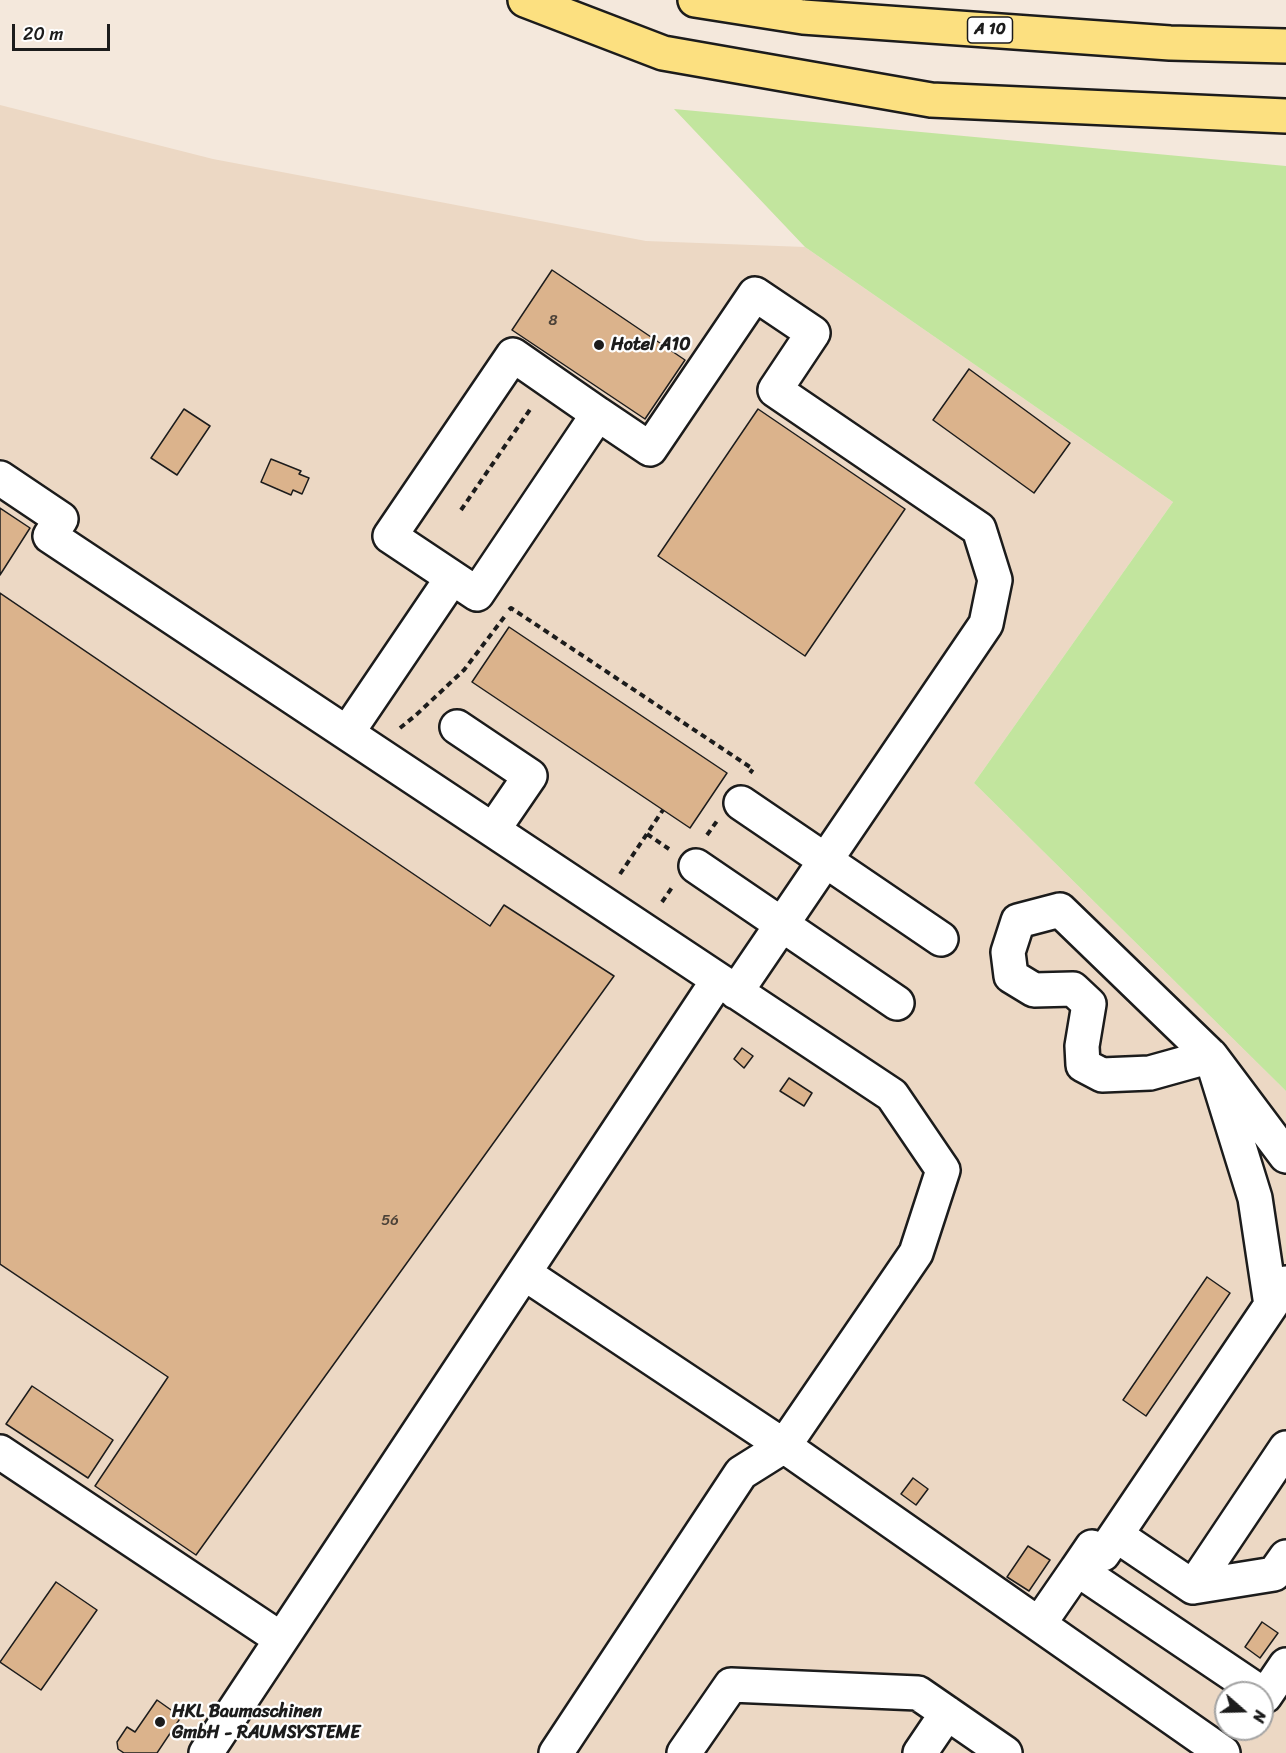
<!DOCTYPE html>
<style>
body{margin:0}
#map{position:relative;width:1286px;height:1753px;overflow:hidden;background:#f4e8dc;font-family:Sriracha,sans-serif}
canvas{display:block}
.north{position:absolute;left:1214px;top:1681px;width:60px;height:60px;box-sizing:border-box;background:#fff;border:2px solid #a4a4a4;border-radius:50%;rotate:110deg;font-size:16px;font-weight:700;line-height:24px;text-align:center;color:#1c1c1c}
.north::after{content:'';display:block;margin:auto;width:21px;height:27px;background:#1c1c1c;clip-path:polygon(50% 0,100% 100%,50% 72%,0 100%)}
.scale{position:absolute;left:12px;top:24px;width:98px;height:27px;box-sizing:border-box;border:3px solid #1c1c1c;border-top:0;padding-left:8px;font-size:18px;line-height:21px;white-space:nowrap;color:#1c1c1c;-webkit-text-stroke:4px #fff;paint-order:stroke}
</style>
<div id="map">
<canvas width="1286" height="1753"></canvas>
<div class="north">N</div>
<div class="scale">20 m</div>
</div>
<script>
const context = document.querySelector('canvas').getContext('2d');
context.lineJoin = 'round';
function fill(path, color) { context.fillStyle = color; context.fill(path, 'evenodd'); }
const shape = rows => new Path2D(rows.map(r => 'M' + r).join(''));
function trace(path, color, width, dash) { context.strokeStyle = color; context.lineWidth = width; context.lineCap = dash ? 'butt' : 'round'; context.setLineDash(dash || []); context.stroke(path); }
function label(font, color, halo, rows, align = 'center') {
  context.font = font + ' Sriracha,sans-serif'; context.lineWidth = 4.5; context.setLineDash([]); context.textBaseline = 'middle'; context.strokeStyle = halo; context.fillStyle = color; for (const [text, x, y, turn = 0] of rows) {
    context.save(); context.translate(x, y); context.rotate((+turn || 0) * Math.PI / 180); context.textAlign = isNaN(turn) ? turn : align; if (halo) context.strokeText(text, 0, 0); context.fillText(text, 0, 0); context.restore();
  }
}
fill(shape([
 [0,105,213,159,646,241,805,247,1173,502,974,783,1286,1091,1286,1753,0,1753],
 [1226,1693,1262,1693,1262,1729,1226,1729]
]), '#ecd8c4');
fill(shape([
 [674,109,1286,166,1286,1091,974,783,1173,502,805,247]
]), '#c2e59e');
const building = shape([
 [552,270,685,360,645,419,512,330,552,270],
 [969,369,1070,443,1034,493,933,420,969,369],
 [184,409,210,426,177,475,151,458,184,409],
 [758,409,905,509,805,656,658,556,758,409],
 [271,459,301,471,299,474,309,478,302,494,293,490,291,495,261,482,271,459],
 [0,508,30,528,0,575,0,508],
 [0,593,490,926,504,905,614,976,196,1555,95,1486,168,1377,0,1264,0,593],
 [509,627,727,773,690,828,472,682,509,627],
 [742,1048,753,1056,744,1068,734,1059,742,1048],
 [789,1078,812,1093,804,1106,780,1091,789,1078],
 [1207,1277,1230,1293,1146,1416,1123,1400,1207,1277],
 [32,1386,113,1440,88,1478,6,1424,32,1386],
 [913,1478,928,1489,916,1505,901,1494,913,1478],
 [1028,1546,1050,1560,1029,1591,1007,1577,1028,1546],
 [56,1582,97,1610,41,1690,0,1662,56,1582],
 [1262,1622,1278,1633,1260,1658,1245,1647,1262,1622],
 [157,1700,181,1717,157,1753,124,1753,118,1749,117,1742,127,1727,135,1732,157,1700]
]);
fill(building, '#dbb38c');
trace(building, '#1c1c1c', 1.5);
const minor = shape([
 [598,414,513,355,390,536,477,594,598,414,650,449,755,294,813,333,775,390,979,529,995,580,986,624,736,992],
 [0,478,61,519,50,536,892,1095,943,1170,916,1253,784,1446,524,1273],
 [457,727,530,776,493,830],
 [347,733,452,578],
 [741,803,941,939],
 [696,866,897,1003],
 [1060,910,1211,1056,1150,1073,1102,1075,1083,1065,1082,1046,1089,1004,1073,989,1034,990,1011,976,1008,952,1018,921,1060,910],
 [1271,1305,1255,1198,1211,1056,1286,1156],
 [0,1452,281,1639],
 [1116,1535,1193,1587,1286,1448],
 [1193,1587,1274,1574,1286,1557],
 [1039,1624,1077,1569],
 [1261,1693,1077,1569,1092,1547,1103,1554,1286,1283],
 [1262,1694,1265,1696,1286,1665],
 [206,1753,718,980],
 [556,1753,741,1473,784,1446,1223,1753],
 [684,1753,731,1685,918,1693,1005,1753],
 [920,1753,947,1713]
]);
const highway = shape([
 [525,0,663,53,931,100,1286,116],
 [695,0,803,17,1170,43,1286,46]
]);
trace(minor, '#1c1c1c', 38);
trace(highway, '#1c1c1c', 38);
trace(shape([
 [461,510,531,408],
 [509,610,511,608,753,769,750,773],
 [400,728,416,715,464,670,505,616],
 [647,834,669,849],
 [707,835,717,821],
 [620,874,663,810],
 [662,902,673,886]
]), '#1c1c1c', 4, [6, 4.5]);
trace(minor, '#fff', 33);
trace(highway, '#fce080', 33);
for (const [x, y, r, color] of [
 [599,345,6,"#1c1c1c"],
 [160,1722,6,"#1c1c1c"]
]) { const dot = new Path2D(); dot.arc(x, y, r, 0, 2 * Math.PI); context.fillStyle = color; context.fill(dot); trace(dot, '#fff', 2); }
label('15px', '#4c4238', null, [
 ["8",553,321],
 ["56",390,1221]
]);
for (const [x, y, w] of [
 [990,30,45]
]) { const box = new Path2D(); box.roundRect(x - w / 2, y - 13, w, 26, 4.5); context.fillStyle = '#fff'; context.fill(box); trace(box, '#1c1c1c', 1.5); }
label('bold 16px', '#1c1c1c', null, [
 ["A 10",990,30]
]);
label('bold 18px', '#1c1c1c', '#fff', [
 ["Hotel A10",611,345],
 ["HKL Baumaschinen",172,1712],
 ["GmbH - RAUMSYSTEME",172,1733]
], 'left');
</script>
